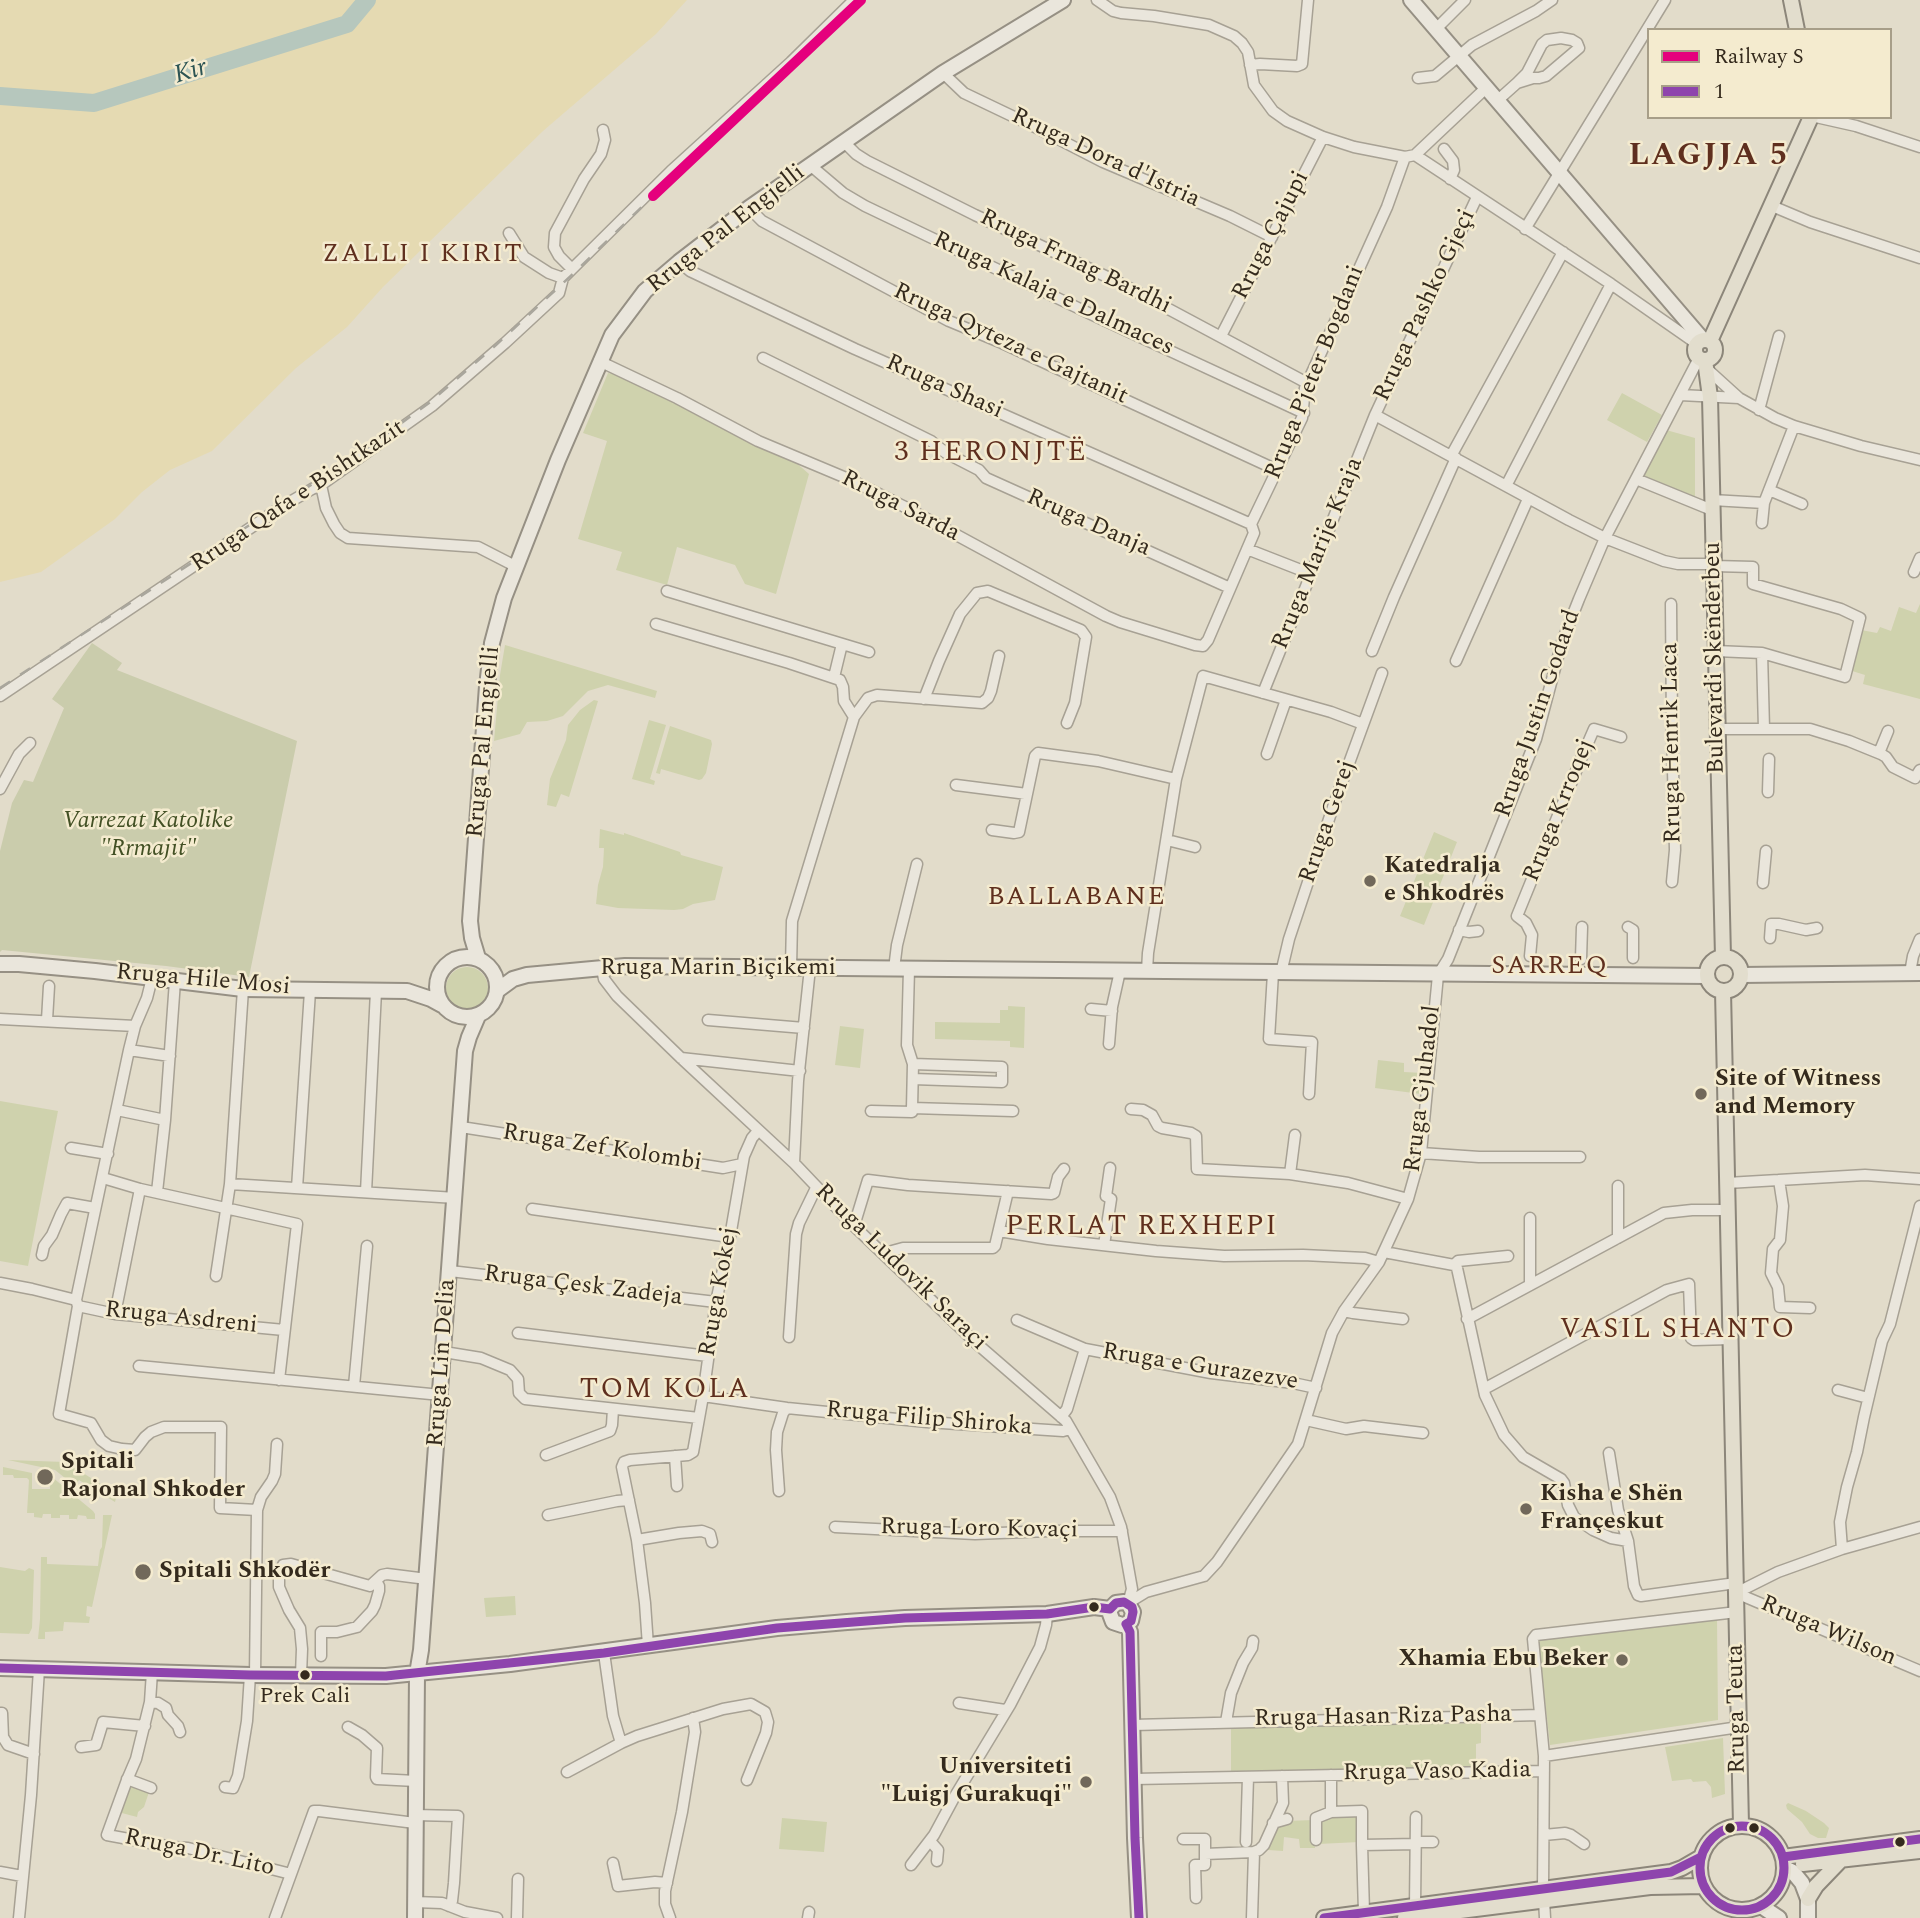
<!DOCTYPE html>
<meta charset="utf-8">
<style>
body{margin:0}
#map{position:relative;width:1920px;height:1918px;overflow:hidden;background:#e2dcca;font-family:Spectral,serif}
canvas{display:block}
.legend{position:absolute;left:1647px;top:28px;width:245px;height:91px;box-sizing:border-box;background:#f4ebcf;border:2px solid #a79e88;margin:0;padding:9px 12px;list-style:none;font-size:21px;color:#342a1d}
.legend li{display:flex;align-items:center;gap:14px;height:35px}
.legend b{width:35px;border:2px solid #a79e88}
</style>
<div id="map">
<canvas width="1920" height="1918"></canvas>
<ul class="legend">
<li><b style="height:9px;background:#e5007d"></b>Railway S</li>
<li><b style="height:9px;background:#8e44ad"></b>1</li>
</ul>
</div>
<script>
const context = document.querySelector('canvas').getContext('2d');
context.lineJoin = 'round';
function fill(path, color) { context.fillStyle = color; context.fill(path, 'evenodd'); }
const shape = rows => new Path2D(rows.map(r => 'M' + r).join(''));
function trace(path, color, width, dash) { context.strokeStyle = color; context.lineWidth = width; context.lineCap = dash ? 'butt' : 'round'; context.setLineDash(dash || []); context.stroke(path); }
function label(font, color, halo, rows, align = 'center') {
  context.font = font + ' Spectral,serif'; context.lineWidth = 5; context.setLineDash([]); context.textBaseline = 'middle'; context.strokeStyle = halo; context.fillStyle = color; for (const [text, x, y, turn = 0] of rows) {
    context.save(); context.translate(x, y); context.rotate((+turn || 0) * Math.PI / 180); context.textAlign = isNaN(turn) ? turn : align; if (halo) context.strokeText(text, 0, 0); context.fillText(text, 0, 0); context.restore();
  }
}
fill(shape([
 [608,373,624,376,793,460,809,474,776,594,745,584,735,565,677,547,667,585,616,570,622,552,578,539,607,441,583,433],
 [1622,393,1662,415,1647,442,1607,420],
 [1666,430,1695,438,1695,497,1642,478],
 [1920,604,1920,699,1863,684,1865,675,1849,670,1861,630,1877,633,1880,627,1891,631,1899,607,1916,613],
 [505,645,657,691,655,698,608,685,588,691,563,716,547,721,527,722,520,734,494,741,500,675],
 [594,700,598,701,569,797,561,794,556,807,547,805,550,779,566,740,568,725,580,710],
 [649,720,666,725,650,779,655,781,654,785,632,779],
 [670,726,711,740,712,744,706,773,702,779,699,780,661,769,660,774,656,773],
 [600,829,624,835,624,833,680,852,681,855,723,867,715,900,693,904,683,909,674,910,618,908,596,904,598,885,603,867,604,848,599,848],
 [1434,832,1457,842,1424,925,1400,916],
 '446 988a21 21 0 1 1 42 0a21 21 0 1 1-42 0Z',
 [1008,1006,1025,1007,1024,1048,1010,1047,1010,1041,935,1039,935,1022,1000,1023,1000,1010,1008,1010],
 [840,1026,864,1029,860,1068,835,1065],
 [1378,1060,1404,1063,1404,1072,1423,1073,1421,1094,1375,1088],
 [0,1101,58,1111,28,1266,0,1261],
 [8,1460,65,1462,117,1494,115,1502,79,1480,75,1486,55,1470],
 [3,1467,32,1473,32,1489,50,1489,50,1479,52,1477,93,1511,95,1514,95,1519,87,1519,86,1516,78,1515,77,1519,69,1519,69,1515,60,1515,60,1518,51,1518,51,1514,43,1514,42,1518,34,1517,34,1513,27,1513,29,1480,27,1478,14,1478,13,1475,3,1475],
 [103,1515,112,1515,92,1607,87,1606,86,1616,90,1617,89,1623,64,1622,63,1631,45,1632,45,1639,38,1639,40,1619,41,1557,47,1557,47,1564,98,1566,100,1550,102,1547],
 [0,1567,25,1571,29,1568,34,1570,32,1628,29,1634,0,1633],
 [515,1596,516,1615,486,1617,484,1598],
 [1717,1618,1718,1720,1550,1745,1538,1638],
 [1481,1723,1481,1743,1476,1744,1476,1766,1231,1772,1231,1727],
 [1723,1738,1725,1794,1712,1798,1711,1787,1706,1781,1693,1782,1691,1779,1672,1781,1665,1747],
 [128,1783,149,1792,144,1807,138,1812,137,1817,118,1812],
 [1788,1803,1806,1811,1824,1823,1829,1828,1826,1838,1818,1838,1810,1834,1802,1822,1787,1809,1786,1805],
 [1333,1814,1359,1814,1359,1842,1318,1844,1319,1821],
 [782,1818,827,1822,824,1852,779,1849],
 [1314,1820,1315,1848,1300,1848,1299,1839,1284,1837,1283,1851,1268,1850,1267,1844,1275,1826,1286,1821]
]), '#cfd2ad');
fill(shape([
 [0,0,687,0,656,34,543,131,383,287,347,327,296,368,212,451,170,470,142,492,115,519,41,572,0,582]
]), '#e5dab2');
fill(shape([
 [92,643,122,663,117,670,297,741,249,977,166,966,2,950,0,952,0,851,12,803,24,780,33,782,64,708,52,699]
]), '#caccac');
trace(shape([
 [0,96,94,103,347,24,367,0]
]), '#b6c7bd', 18);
const street = shape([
 [1097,0,1113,11,1121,13,1154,16,1209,25,1234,36,1242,43,1248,52,1254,85,1273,111,1287,121,1323,137,1354,147,1405,157,1415,155,1487,87],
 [1436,29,1465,0],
 [1250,65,1260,64,1297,66,1302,64,1308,0],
 [943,73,964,93,1033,126,1103,162,1230,216,1272,237],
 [1418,78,1435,76,1472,45,1536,11,1552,0],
 [1498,100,1517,83,1533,78,1539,78,1546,76,1579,48,1577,43,1572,40,1561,38,1547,40,1542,44,1527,73,1517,83],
 [1816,117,1856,126,1920,147],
 [844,142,856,154,867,161,975,215,1118,282,1307,383],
 [1444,149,1453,161,1454,170,1450,179],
 [1415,155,1611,284,1697,344],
 [810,165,843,193,865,206,1099,318,1304,413],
 [1772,206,1810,222,1920,258],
 [749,208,762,221,949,321,1002,343,1277,470],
 [1525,229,1665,0],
 [509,233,524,257,549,273,563,278],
 [679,262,690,271,855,349,1251,524],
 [572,269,559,256,554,247,555,233,584,179,601,154,605,140,603,130],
 [1221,336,1323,137],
 [763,358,931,441,946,453,979,470,986,478,1230,588],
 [599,361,677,398,758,441,851,480,903,506,1106,616,1120,622,1195,645,1203,646,1208,640,1254,533,1251,524,1302,418,1305,388,1387,207,1405,157],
 [1707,369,1739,398,1775,418,1794,426,1861,446,1920,460],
 [1680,395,1739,398],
 [1759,410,1779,336],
 [1375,415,1569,520,1605,538,1664,561,1678,564,1714,564],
 [1451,456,1563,252],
 [1636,479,1712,510],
 [321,485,326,508,334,524,340,533,348,538,478,547,517,567],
 [1506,486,1611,284],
 [1769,490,1802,504],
 [1712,500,1764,503],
 [1762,523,1764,503,1794,426],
 [1247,549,1311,574],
 [1714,566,1753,567,1753,584,1841,609,1860,618,1845,677,1762,653,1716,651],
 [1914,572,1920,558],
 [667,591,869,652],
 [1671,604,1672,730,1675,850,1672,882],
 [656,624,789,663,840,680,843,687,844,701,854,717],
 [1372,651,1394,597,1456,458],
 [1762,653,1764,729],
 [1456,661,1528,499],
 [834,677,842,644],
 [1263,693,1375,415,1477,197],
 [0,696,283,506,312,489,321,485,432,406,505,343,559,293,563,278,572,269,671,171,791,62,854,0],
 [924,699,939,661,960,614,977,593,988,591,1081,630,1086,637,1075,703,1067,723],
 [1717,729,1810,729,1849,741,1881,754,1886,757,1893,767,1915,778,1920,770],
 [1879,753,1888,731],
 [1267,754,1286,700],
 [956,785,1027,794],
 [0,789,19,754,30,743],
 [1768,792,1769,759],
 [992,830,1014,833,1019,832,1035,756,1038,753,1098,761,1176,779],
 [1167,840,1195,847],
 [1763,883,1766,851],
 [1628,927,1633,930,1633,958],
 [1459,930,1469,932,1478,931],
 [1770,938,1771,924,1779,924,1806,930,1817,928],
 [1530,956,1532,935,1526,923,1517,916,1581,759,1594,729,1621,737],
 [1581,959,1582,927],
 [791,968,792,921,854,717,868,698,877,695,982,703,988,698,991,691,999,656],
 [602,969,604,979,617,996,681,1058,794,1163,854,1226,976,1343,1066,1421,1110,1497,1121,1527,1132,1589,1128,1603],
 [894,969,897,945,917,864],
 [909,969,907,1045,913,1064,912,1108],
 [1147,971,1148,953,1176,779,1203,676,1331,712,1363,724],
 [1273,973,1269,1039,1312,1042,1309,1094],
 [1281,973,1289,939,1333,807,1382,673],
 [1910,973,1913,956,1920,939],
 [152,978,147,998,135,1026,129,1050,76,1300,78,1306,59,1414,91,1423,101,1440,109,1446,122,1449,135,1450,145,1437,151,1432,164,1427,221,1427,220,1508,257,1510],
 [1091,1009,1112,1011],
 [0,1019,135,1026],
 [47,1020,49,986],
 [708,1020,804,1028],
 [1109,1044,1112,1007,1120,971],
 [129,1050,170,1056],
 [681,1058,800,1071],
 [913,1079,1002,1082,1002,1067,913,1064],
 [912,1108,1013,1111],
 [1131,1109,1143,1110,1152,1115,1158,1126,1162,1128,1191,1133,1196,1136,1197,1169,1290,1174,1348,1183,1408,1199],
 [117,1110,165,1120],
 [871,1111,912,1112,912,1108],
 [461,1127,723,1168,742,1164],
 [71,1148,108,1154],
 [1421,1153,1479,1157,1580,1157],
 [794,1163,798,1081,810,968],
 [1290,1174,1295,1135],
 [103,1178,140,1189,297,1224,279,1380],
 [1779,1180,1783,1206,1780,1240,1773,1249,1771,1273,1778,1287,1780,1307,1810,1308],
 [1727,1183,1865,1175,1920,1179],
 [230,1184,456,1198],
 [1618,1186,1618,1238],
 [297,1188,310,991],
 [157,1192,165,1120,175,981],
 [366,1192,376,991],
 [532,1209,730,1237],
 [854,1226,868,1180,908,1185,1051,1194,1054,1193,1058,1177,1064,1169],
 [999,1231,1048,1239,1156,1251,1224,1256,1303,1255,1365,1258,1379,1262],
 [1104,1245,1111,1199,1106,1196,1110,1168],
 [1384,1252,1454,1265,1458,1261,1508,1256],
 [42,1255,44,1246,52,1235,61,1214,67,1203,95,1208],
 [885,1256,892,1251,903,1248,993,1248,995,1246,1008,1191],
 [1454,1265,1457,1268,1485,1395,1504,1435,1523,1457,1561,1479,1564,1483,1568,1505,1574,1517,1593,1530,1611,1538,1628,1541],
 [450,1271,716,1302],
 [216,1276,230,1184,243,989],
 [0,1283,32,1289,76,1300],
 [1530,1285,1530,1218],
 [78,1306,115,1314,284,1330],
 [1344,1311,1353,1313,1403,1319],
 [115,1314,140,1189],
 [1467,1319,1664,1213,1692,1210,1728,1210],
 [1017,1320,1085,1349,1211,1373,1293,1383,1316,1388],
 [518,1333,708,1356],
 [789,1337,796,1234,799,1223,816,1188],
 [444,1352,481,1358,510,1370,518,1379,519,1393,525,1399,699,1418],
 [139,1366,441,1395],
 [354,1386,367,1246],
 [1484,1389,1667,1290,1689,1284,1691,1338,1694,1340,1731,1339],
 [1838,1390,1868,1398],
 [703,1396,787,1408,927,1422,1063,1431,1070,1429],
 [1061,1417,1067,1409,1085,1349],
 [1306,1420,1346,1429,1364,1426,1423,1433],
 [1609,1453,1618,1510,1628,1541,1634,1586,1638,1595,1641,1596,1736,1583],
 [546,1455,610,1431,612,1425,613,1409],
 [675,1456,677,1486],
 [779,1491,776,1450,777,1432,783,1413,787,1408],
 [548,1515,617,1501,629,1500],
 [835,1527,975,1534,1049,1531,1122,1531],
 [637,1540,679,1533,702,1531,710,1534,712,1542],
 [1842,1549,1840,1522,1847,1487,1857,1452,1864,1417,1882,1341,1890,1324,1920,1206],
 [1736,1593,1920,1671],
 [1736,1593,1778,1572,1842,1549,1920,1527],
 [1128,1603,1146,1592,1204,1576,1217,1562,1298,1444,1332,1333,1344,1311,1379,1262,1408,1199,1421,1153,1438,975,1448,959,1536,739,1562,642,1579,599,1605,538,1699,358],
 [648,1646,645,1603,637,1540,622,1467,624,1462,630,1460,688,1455,693,1452,703,1396,716,1302,730,1237,744,1156,752,1138,758,1131],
 [604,1653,613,1716,621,1743,637,1736,723,1709,751,1704,765,1712,768,1722,766,1733,747,1780],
 [321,1656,321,1632,337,1632,357,1627,372,1611,375,1605,379,1591,379,1586,376,1581],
 [152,1672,150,1702,136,1759,127,1780,107,1835,172,1847,188,1848,291,1874],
 [255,1675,257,1510,261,1497,272,1481,275,1474,277,1444],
 [301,1675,302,1649,300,1628,289,1610,279,1587,279,1575,283,1565,291,1564,305,1568,370,1586,382,1575,387,1574,427,1579],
 [150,1702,158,1703,166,1708,168,1715,178,1726,180,1732],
 [959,1703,1005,1710],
 [0,1713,2,1713,3,1737,8,1745,34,1754],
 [1226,1722,1231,1693,1243,1663,1252,1648,1253,1641],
 [1133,1725,1540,1715],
 [348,1727,362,1735,377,1748,376,1777,377,1779,416,1781],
 [81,1747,96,1745,103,1722,145,1726],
 [1544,1756,1739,1727],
 [567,1772,621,1743],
 [1331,1775,1331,1812],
 [127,1779,151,1788],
 [1134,1779,1544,1771],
 [225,1787,233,1788,238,1776,247,1721,250,1675],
 [415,1815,458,1816,454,1883,452,1901,449,1906],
 [1273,1823,1287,1819],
 [1544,1835,1565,1833,1571,1835,1584,1844],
 [1183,1839,1205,1839,1205,1865,1195,1865,1196,1898],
 [1316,1840,1316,1818,1331,1812,1362,1811,1362,1845,1417,1844],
 [930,1841,938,1850,937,1861],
 [1246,1842,1248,1777],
 [1417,1842,1433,1842],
 [1362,1845,1364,1912],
 [1205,1854,1254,1852,1259,1850,1264,1845,1283,1803,1282,1776],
 [613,1863,618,1886,655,1882,667,1883],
 [911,1865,934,1835,955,1796,1010,1705,1040,1647,1046,1625,1047,1614],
 [0,1872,22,1876],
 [1543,1888,1544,1756,1533,1639,1536,1635,1737,1612],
 [1544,1900,1545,1918],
 [415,1902,442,1903,465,1912,497,1918],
 [1415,1906,1416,1817],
 [19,1918,31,1795,39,1669],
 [275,1918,314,1811,319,1811,415,1823],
 [517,1918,518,1879],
 [670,1918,665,1904,665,1891,682,1812,695,1732,693,1718],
 [808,1918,809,1912],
 [1252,1918,1254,1852]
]);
const secondary = shape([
 [1411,0,1703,340],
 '437 987a30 30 0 1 1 60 0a30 30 0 1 1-60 0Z',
 [478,958,472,938,470,921,487,686,492,643,504,598,558,460,612,335,645,291,679,262,749,208,943,73,1063,0],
 [0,964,19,964,95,971,243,989,407,991,431,999,442,1005],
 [1741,975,1920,973],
 [498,990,513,979,527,975,625,966,1707,976],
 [1110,1609,1116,1603,1124,1602,1128,1603,1133,1612,1131,1621,1126,1624],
 [1110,1609,1110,1614,1113,1622,1122,1625,1126,1624],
 [1126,1624,1130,1632,1135,1838,1139,1918],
 [0,1668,250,1675,386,1676,510,1664,777,1628,847,1622,905,1618,1047,1614,1094,1607,1110,1609],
 [1785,1868,1793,1872,1802,1883,1808,1899,1808,1918],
 [1761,1906,1779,1918],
 [415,1918,417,1674,421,1650,465,1051,469,1037,478,1016]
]);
const primary = shape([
 [1791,0,1797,30],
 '1695 350a10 10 0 1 1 20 0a10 10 0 1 1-20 0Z',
 [1710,341,1811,117],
 [1705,360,1710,397,1723,957],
 '1707 974a17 17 0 1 1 34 0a17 17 0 1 1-34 0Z',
 [1723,991,1741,1825],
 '1700 1868a42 42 0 1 1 84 0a42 42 0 1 1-84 0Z',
 [1783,1857,1920,1839],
 [1803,1864,1920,1851],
 [1808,1899,1816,1886,1841,1860],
 [1324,1918,1671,1872,1682,1868,1701,1857],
 [1405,1918,1650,1887,1704,1886]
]);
trace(street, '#a7a194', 13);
trace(secondary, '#969084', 18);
trace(primary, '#8c867a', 18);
trace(street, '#eae6dc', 10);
trace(secondary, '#eae6dc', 14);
trace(primary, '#e2ddcd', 14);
trace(shape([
 [0,688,363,451,429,403,496,345,574,273,653,196]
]), '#a9a69c', 2.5, [12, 12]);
trace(shape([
 [0,1668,250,1675,386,1676,604,1653,777,1628,905,1618,1047,1614,1094,1607,1110,1609,1116,1603,1124,1602,1132,1607,1133,1612,1131,1621,1126,1624,1130,1632,1135,1838,1139,1918],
 '1700 1868a42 42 0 1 1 84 0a42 42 0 1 1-84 0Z',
 [1783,1857,1920,1839],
 [1324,1918,1671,1872,1701,1857]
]), '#8e44ad', 9);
trace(shape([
 [653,196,861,0]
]), '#e5007d', 10);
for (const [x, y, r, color] of [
 [1370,881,7,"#71685a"],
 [1701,1094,7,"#71685a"],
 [45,1477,9,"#71685a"],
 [1526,1509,7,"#71685a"],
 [143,1572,9,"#71685a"],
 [1094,1607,6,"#342a1d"],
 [1622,1660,7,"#71685a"],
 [305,1675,6,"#342a1d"],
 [1086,1782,7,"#71685a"],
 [1730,1828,6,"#342a1d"],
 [1754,1828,6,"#342a1d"],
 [1900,1842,6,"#342a1d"]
]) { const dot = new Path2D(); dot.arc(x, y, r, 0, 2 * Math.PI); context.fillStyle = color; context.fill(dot); trace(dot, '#f4ebcf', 2.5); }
label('22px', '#342a1d', '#f4ebcf', [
 ["Prek Cali",305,1698]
]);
label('24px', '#342a1d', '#f4ebcf', [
 ["Rruga Dora d'Istria",1105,159,25],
 ["Rruga Pal Engjelli",727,230,-38],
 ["Rruga Çajupi",1272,236,-63],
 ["Rruga Frnag Bardhi",1075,263,26],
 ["Rruga Kalaja e Dalmaces",1053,295,25],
 ["Rruga Pashko Gjeçi",1426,306,-65],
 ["Rruga Qyteza e Gajtanit",1010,345,25],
 ["Rruga Pjeter Bogdani",1316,373,-68],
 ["Rruga Shasi",944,388,24],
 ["Rruga Qafa e Bishtkazit",299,497,-34],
 ["Rruga Sarda",900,507,27],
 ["Rruga Danja",1088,524,24],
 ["Rruga Marije Kraja",1319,554,-68],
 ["Bulevardi Skënderbeu",1716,658,-91],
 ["Rruga Justin Godard",1539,714,-71],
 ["Rruga Pal Engjelli",485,742,-85],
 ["Rruga Henrik Laca",1673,743,-91],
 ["Rruga Krroqej",1560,811,-68],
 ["Rruga Gerej",1329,822,-71],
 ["Rruga Marin Biçikemi",718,969],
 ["Rruga Hile Mosi",203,981,5],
 ["Rruga Gjuhadol",1424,1089,-83],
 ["Rruga Zef Kolombi",602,1149,9],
 ["Rruga Ludovik Saraçi",900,1268,44],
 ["Rruga Çesk Zadeja",583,1287,7],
 ["Rruga Kokej",720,1292,-80],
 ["Rruga Asdreni",181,1319,6],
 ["Rruga Lin Delia",443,1363,-86],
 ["Rruga e Gurazezve",1200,1368,9],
 ["Rruga Filip Shiroka",929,1420,5],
 ["Rruga Loro Kovaçi",979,1530,1],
 ["Rruga Wilson",1828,1632,23],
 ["Rruga Teuta",1738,1709,-91],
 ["Rruga Hasan Riza Pasha",1383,1718,-1],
 ["Rruga Vaso Kadia",1437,1773,-1],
 ["Rruga Dr. Lito",199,1854,12]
]);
label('italic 24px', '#425024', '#f4ebcf', [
 ["Varrezat Katolike",148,822],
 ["\"Rrmajit\"",148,850]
]);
label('bold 24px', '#342a1d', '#f4ebcf', [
 ["Katedralja",1384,867],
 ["e Shkodrës",1384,895],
 ["Site of Witness",1715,1080],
 ["and Memory",1715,1108],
 ["Spitali",61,1463],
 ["Rajonal Shkoder",61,1491],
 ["Kisha e Shën",1540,1495],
 ["Françeskut",1540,1523],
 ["Spitali Shkodër",159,1572],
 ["Xhamia Ebu Beker",1608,1660,"right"],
 ["Universiteti",1072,1768,"right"],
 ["\"Luigj Gurakuqi\"",1072,1796,"right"]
], 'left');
label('italic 26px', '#2c5454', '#f4ebcf', [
 ["Kir",191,73,-17]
]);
context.letterSpacing = '2px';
label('26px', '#5f2f1e', '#f4ebcf', [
 ["ZALLI I KIRIT",423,256],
 ["BALLABANE",1077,899],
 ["SARREQ",1550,968]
]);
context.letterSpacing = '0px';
context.letterSpacing = '2px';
label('28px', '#5f2f1e', '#f4ebcf', [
 ["3 HERONJTË",991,455],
 ["PERLAT REXHEPI",1142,1229],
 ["VASIL SHANTO",1678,1332],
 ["TOM KOLA",665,1392]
]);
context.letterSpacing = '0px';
context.letterSpacing = '2px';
label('bold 32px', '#5f2f1e', '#f4ebcf', [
 ["LAGJJA 5",1709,158]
]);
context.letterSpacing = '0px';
</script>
